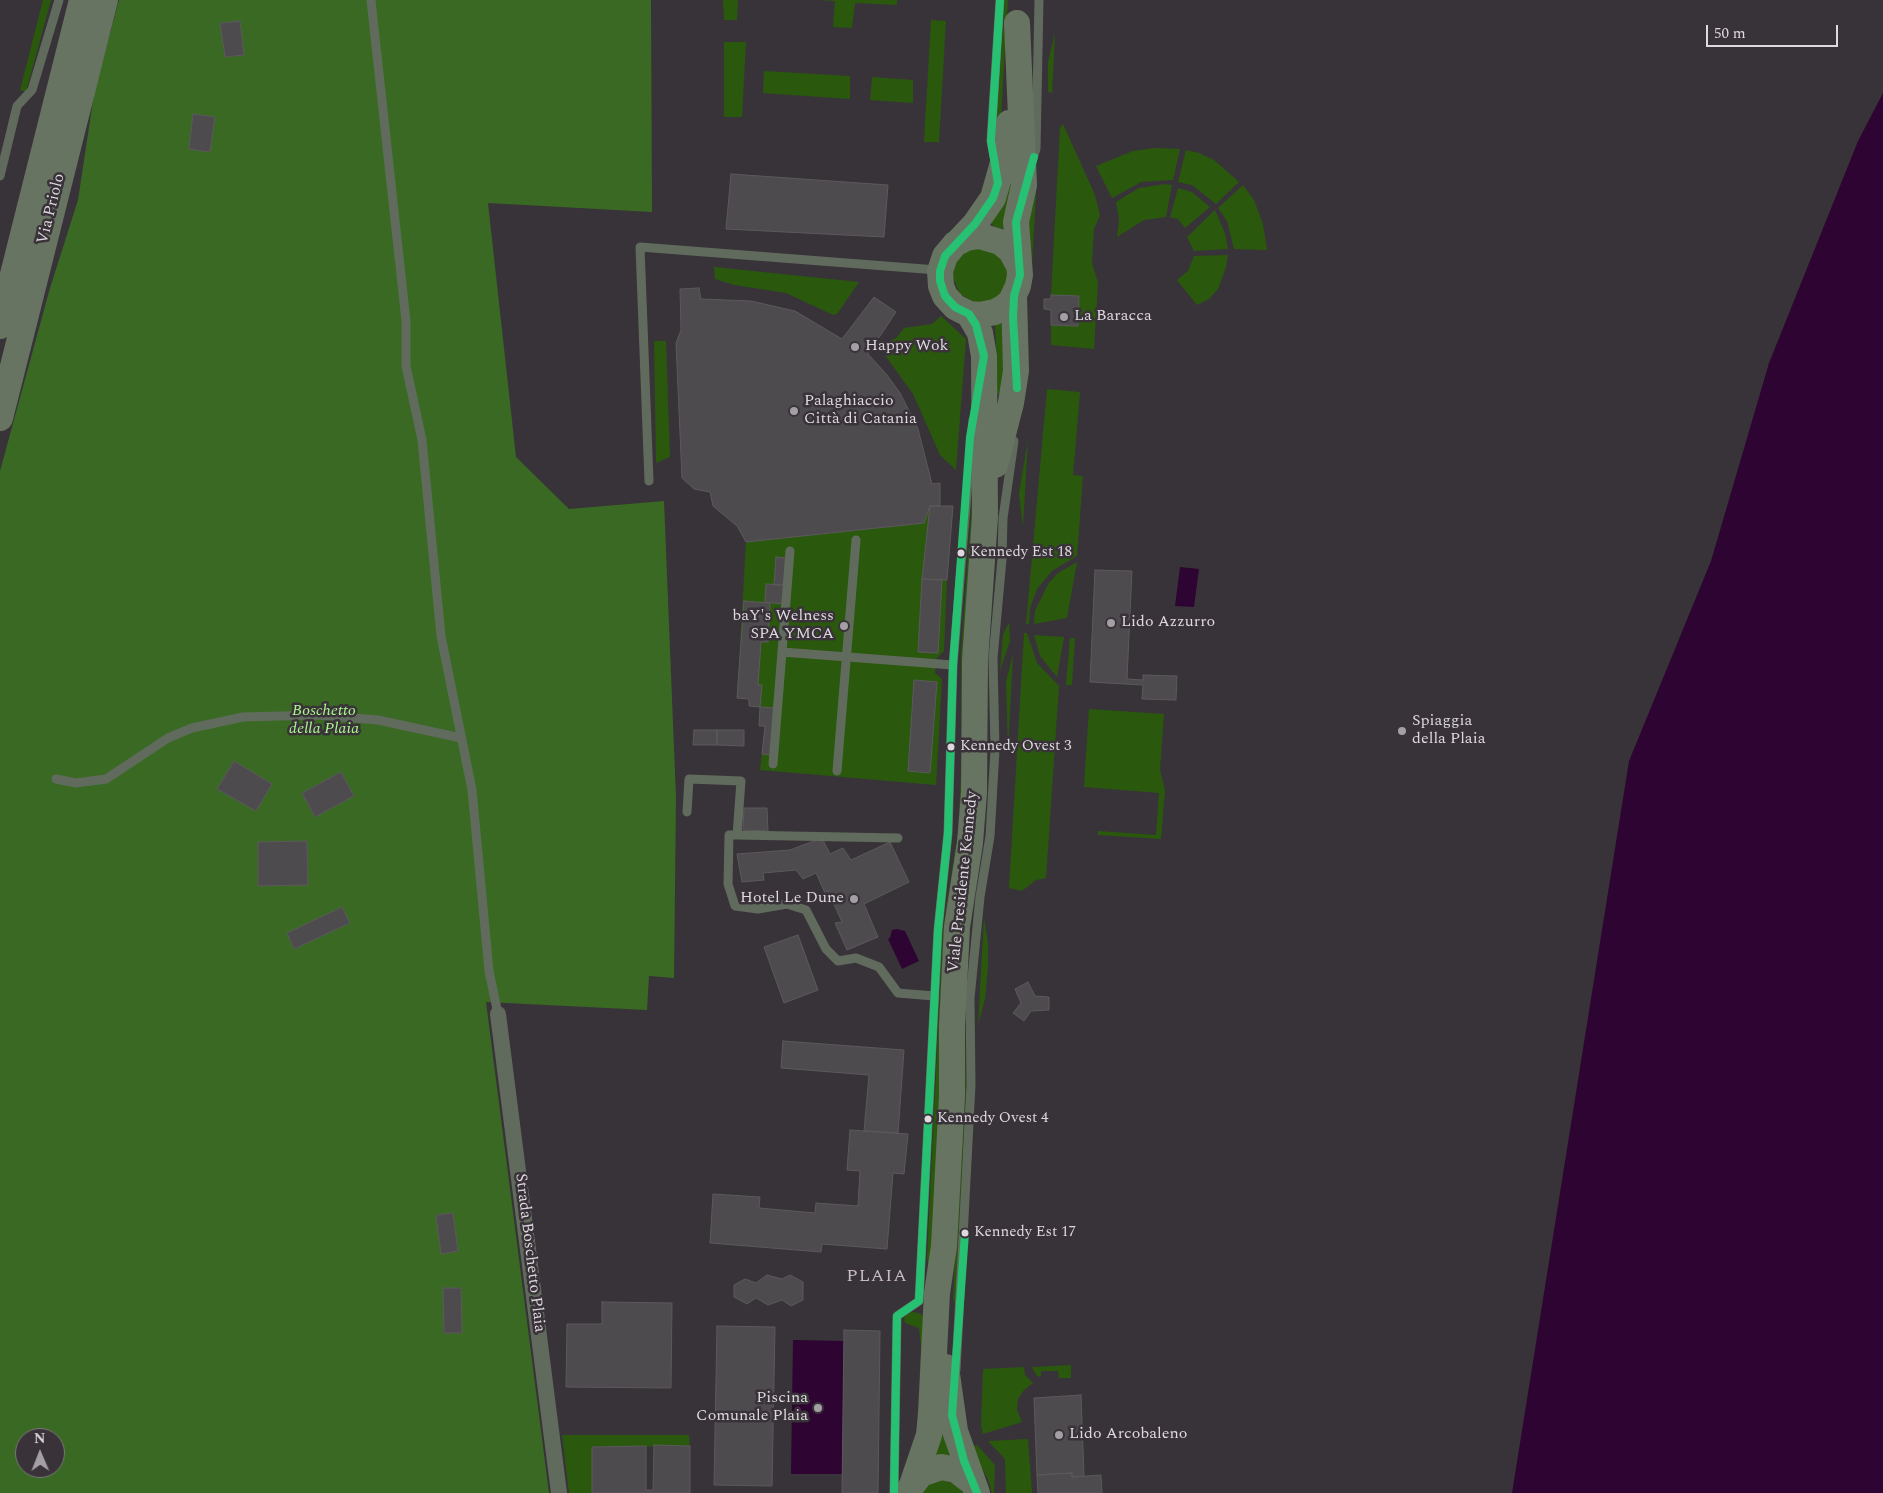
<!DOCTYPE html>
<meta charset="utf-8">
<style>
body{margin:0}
#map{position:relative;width:1883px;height:1493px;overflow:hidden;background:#383338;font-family:Spectral,serif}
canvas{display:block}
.north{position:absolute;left:15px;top:1428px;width:50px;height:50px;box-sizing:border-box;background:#393239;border:1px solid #7b757b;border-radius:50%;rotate:359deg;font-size:14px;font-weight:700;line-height:20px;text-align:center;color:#ddd9de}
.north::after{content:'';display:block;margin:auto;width:18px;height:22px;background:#a39fa4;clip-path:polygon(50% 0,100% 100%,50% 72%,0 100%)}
.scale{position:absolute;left:1706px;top:25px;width:132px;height:22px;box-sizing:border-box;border:2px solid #ddd9de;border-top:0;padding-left:6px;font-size:15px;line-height:18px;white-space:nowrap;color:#ddd9de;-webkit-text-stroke:4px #393239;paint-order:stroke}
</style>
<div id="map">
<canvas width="1883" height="1493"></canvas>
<div class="north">N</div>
<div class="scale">50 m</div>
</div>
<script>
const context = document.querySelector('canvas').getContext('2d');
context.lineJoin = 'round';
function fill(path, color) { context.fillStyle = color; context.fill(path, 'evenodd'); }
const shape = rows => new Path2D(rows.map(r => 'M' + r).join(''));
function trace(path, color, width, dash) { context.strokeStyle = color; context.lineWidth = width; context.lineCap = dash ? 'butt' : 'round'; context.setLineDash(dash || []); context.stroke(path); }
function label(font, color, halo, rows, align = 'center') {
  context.font = font + ' Spectral,serif'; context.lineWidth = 5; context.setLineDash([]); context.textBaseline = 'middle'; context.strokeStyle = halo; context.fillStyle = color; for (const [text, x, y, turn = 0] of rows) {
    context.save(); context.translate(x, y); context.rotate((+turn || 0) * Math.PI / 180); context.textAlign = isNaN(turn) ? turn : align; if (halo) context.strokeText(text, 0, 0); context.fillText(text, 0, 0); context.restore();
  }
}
fill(shape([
 [43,0,51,0,26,92,20,90],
 [723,0,738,0,737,20,724,20],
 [819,0,897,0,897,5,855,3,852,28,833,27,835,1],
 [1005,0,1008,0,1000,133,996,133],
 [931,20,946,21,939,142,924,142],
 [1055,33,1052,93,1048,92,1048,62],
 [724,42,746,42,742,117,724,117],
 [764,71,850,76,850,99,763,93],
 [872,77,913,80,913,103,870,100],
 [1063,124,1095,195,1100,215,1094,229,1092,263,1098,283,1094,349,1051,345,1051,325,1078,326,1079,296,1051,295,1060,128],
 [1155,148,1180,149,1173,180,1141,182,1112,198,1096,166,1133,151],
 [1186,150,1199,153,1214,160,1239,182,1216,204,1192,185,1178,182],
 [1014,157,1006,227,1001,229,993,226,991,220],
 [1037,177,1032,264,1025,245],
 [1165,184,1172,185,1166,217,1144,220,1117,237,1119,219,1116,202,1139,188],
 [1243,185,1254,200,1263,224,1267,250,1234,249,1227,221,1218,208],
 [1178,188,1192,192,1210,207,1185,228,1178,219,1170,217],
 [1215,210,1225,233,1228,249,1194,251,1187,237],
 [987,247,1008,263,1007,289,993,301,976,303,960,294,953,278,953,269,957,261,969,249],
 [1228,255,1226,267,1218,289,1209,299,1197,305,1177,280,1188,271,1194,256],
 [714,267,859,282,837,314,833,315,786,293,734,285,715,279],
 [941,316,966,339,956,470,940,455,913,394,885,355,887,342,896,338,904,328,932,324],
 [1001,323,1005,326,1007,368,999,395,995,392,997,363,995,325],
 [654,341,666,341,670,457,656,463],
 [1047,389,1080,392,1073,475,1083,476,1077,556,1052,571,1037,589,1030,608,1029,624,1026,624],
 [1028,439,1023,527,1019,494],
 [976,444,964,755,941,1081,931,1270,929,1271,927,1257,943,929,958,832,962,755,961,654],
 [930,506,953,506,947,580,944,651,936,659,935,673,942,679,936,785,760,770,765,726,759,726,760,707,749,706,749,699,737,698,746,542,924,523],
 [1077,562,1067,618,1034,624,1035,611,1048,584,1058,573],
 [1009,622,1010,641,1000,671,1003,635],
 [1024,633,1027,633,1037,663,1059,686,1046,878,1036,880,1022,891,1009,888],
 [1034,635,1064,637,1057,677,1040,656],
 [1070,638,1075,638,1072,685,1066,685],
 [1013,654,1008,748,1006,682],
 [1089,709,1164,714,1160,770,1165,790,1161,839,1098,835,1098,831,1156,835,1159,793,1084,787],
 [982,801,985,801,983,834,967,949,965,1018,966,1090,955,1304,953,1299,964,1090,962,1018,965,949,980,834],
 [984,918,988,943,988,967,985,999,978,1025],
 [914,1312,921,1314,927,1321,918,1449,921,1347,919,1328,905,1323,904,1318,908,1313],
 [1071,1365,1071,1378,1059,1378,1058,1371,1041,1371,1041,1377,1037,1376,1032,1367],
 [1024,1367,1025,1375,1033,1383,1024,1390,1018,1399,1017,1410,1022,1422,983,1434,981,1425,983,1369],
 [938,1420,954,1458,929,1459],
 [562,1435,689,1435,690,1446,593,1447,592,1493,569,1493],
 [1028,1439,1032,1493,1006,1493,1005,1459,988,1441],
 [977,1445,995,1465,994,1493,992,1493,988,1479,970,1447],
 [940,1479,957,1485,963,1493,921,1493,931,1482]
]), '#2a590e');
fill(shape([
 [119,0,651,0,652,212,488,203,516,457,569,509,664,501,676,797,674,978,649,976,647,1010,486,1002,549,1493,0,1493,0,471,50,288,78,200,94,94],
 [25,1438,55,1438,55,1468,25,1468]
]), '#3a6924');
fill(shape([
 [1883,93,1883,1493,1512,1493,1629,761,1711,561,1769,363,1858,141],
 [1180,567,1199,569,1194,607,1175,606],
 [897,929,905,931,919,961,902,969,888,939,890,938,892,930],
 [793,1340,844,1341,842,1474,791,1474]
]), '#2e0532');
const building = shape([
 [240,21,244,55,225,57,220,23,240,21],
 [193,114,215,117,210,152,189,149,193,114],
 [731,174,888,185,884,237,726,229,731,174],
 [699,288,701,299,751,301,795,311,842,339,874,297,896,312,868,354,887,375,900,393,918,429,932,484,940,483,940,506,930,506,924,523,746,542,737,526,713,506,710,492,694,489,682,478,676,343,681,330,680,289,699,288],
 [1051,295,1079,296,1078,326,1051,325,1051,310,1044,309,1044,299,1051,299,1051,295],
 [930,506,953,506,947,580,922,579,930,506],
 [776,557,786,558,784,585,774,585,776,557],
 [1095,570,1132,571,1127,679,1143,680,1143,675,1177,676,1176,700,1142,699,1143,685,1090,682,1095,570],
 [922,579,942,580,938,653,918,652,922,579],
 [766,584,784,585,783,604,765,602,766,584],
 [744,601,770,603,768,642,761,642,758,685,762,685,760,707,749,706,749,699,737,698,744,601],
 [914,680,937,682,930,773,908,771,914,680],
 [760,707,775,708,771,755,762,754,765,726,759,726,760,707],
 [694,730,717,730,717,745,693,745,694,730],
 [717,730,744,730,744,746,717,745,717,730],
 [234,761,272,784,256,811,217,789,234,761],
 [341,772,354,796,315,817,302,793,341,772],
 [744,808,767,808,768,831,743,830,744,808],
 [822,838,830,854,843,848,851,860,890,842,909,882,864,904,878,937,847,950,835,923,842,922,828,891,825,893,816,873,803,879,796,870,763,873,764,880,742,882,737,854,790,850,822,838],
 [307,841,308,885,258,886,258,842,307,841],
 [342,907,350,923,294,949,287,933,342,907],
 [798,935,818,990,784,1003,764,947,798,935],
 [1028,982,1035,996,1049,997,1049,1010,1031,1011,1024,1021,1013,1013,1021,1003,1015,989,1028,982],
 [783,1041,904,1050,898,1133,864,1131,869,1075,781,1068,783,1041],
 [850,1130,908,1134,904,1174,893,1173,887,1249,822,1244,821,1252,710,1243,713,1194,760,1197,759,1208,815,1213,816,1203,858,1206,860,1171,847,1170,850,1130],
 [453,1213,458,1251,441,1254,436,1215,453,1213],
 [767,1275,782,1279,790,1275,803,1282,803,1300,791,1306,782,1300,768,1305,756,1298,747,1304,734,1297,734,1285,745,1279,756,1283,767,1275],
 [443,1288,461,1288,462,1333,444,1333,443,1288],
 [602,1302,672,1303,671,1388,566,1387,567,1324,602,1324,602,1302],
 [717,1326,775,1327,772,1486,714,1485,717,1326],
 [844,1330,880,1331,878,1493,842,1493,844,1330],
 [1081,1395,1084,1476,1072,1477,1072,1473,1037,1475,1034,1398,1081,1395],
 [654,1445,690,1446,690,1493,592,1493,592,1447,646,1446,646,1490,653,1490,654,1445],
 [1072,1473,1072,1477,1101,1475,1102,1493,1038,1493,1037,1475,1072,1473]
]);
fill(building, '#4e4b4f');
trace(building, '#5c595c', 1);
trace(shape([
 [371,0,406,321,406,366,422,440,441,636,472,790,489,971,498,1014],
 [1032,161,1036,149,1039,0],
 [995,162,991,141,1000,0],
 [0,176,17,106,32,90,59,0],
 [649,481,640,247,937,270],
 [782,652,790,551],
 [773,764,782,652,953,665],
 [837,771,856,540],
 [56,779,76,783,106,779,168,738,192,728,243,717,318,715,378,720,461,738],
 [687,812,689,779,741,781,737,835,729,835,728,884,735,906,758,909,787,904,806,910,826,949,838,961,856,958,879,967,898,993,934,996],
 [737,835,898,838],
 [956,1370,971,1085,970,998,980,897,990,836,995,750,993,658,1002,559,1003,518,1014,441],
 [894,1493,897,1316,919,1301,938,930,948,833,953,665,973,420]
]), '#616b5d', 9);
trace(shape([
 [498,1014,559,1493]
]), '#616b5d', 16);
trace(shape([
 [1017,23,1024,185,1016,222,1020,275,1018,286,1011,301,1004,307,995,312,980,315,969,314,955,307,945,296,941,286,940,271,945,256,955,244,966,238,980,236,1000,242,1011,251,1018,264],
 [959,241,975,224,993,198,1008,145,1009,123],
 [0,326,82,0],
 [0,418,105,0],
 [995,465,1011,403,1016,371,1014,296],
 [946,1367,955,1431,977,1493],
 [913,1482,929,1435,931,1413,937,1293,944,1246,952,1096,952,1026,957,927,970,843,974,793,975,661,985,517,984,356,980,333,969,314],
 [910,1488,921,1474,941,1467,956,1470,973,1483]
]), '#687462', 26);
trace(shape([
 [1017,388,1013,317,1014,296,1020,275,1016,222,1034,157],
 [965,1233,952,1415,964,1461,977,1493],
 [894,1493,897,1316,919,1301,938,930,948,833,953,665,970,437,984,356,976,325,969,314,955,307,945,296,940,281,940,271,945,256,975,224,993,198,998,183,991,141,1000,0]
]), '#26c172', 8);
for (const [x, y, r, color] of [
 [1064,317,5,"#a39fa4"],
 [855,347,5,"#a39fa4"],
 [794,411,5,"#a39fa4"],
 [961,553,4.5,"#ddd9de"],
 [1111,623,5,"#a39fa4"],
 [844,626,5,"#a39fa4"],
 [1402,731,5,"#a39fa4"],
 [951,747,4.5,"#ddd9de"],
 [854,899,5,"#a39fa4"],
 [928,1119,4.5,"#ddd9de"],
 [965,1233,4.5,"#ddd9de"],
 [818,1408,5,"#a39fa4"],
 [1059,1435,5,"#a39fa4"]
]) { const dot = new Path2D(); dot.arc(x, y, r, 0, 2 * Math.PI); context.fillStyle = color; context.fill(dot); trace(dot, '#393239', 2); }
label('15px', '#ddd9de', '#393239', [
 ["Kennedy Est 18",970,553],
 ["Kennedy Ovest 3",960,747],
 ["Kennedy Ovest 4",937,1119],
 ["Kennedy Est 17",974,1233]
], 'left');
label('16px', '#ddd9de', '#393239', [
 ["Via Priolo",52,209,-76],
 ["Viale Presidente Kennedy",964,882,-84],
 ["Strada Boschetto Plaia",529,1253,83]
]);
label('16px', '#ddd9de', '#393239', [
 ["La Baracca",1074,317],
 ["Happy Wok",865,347],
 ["Palaghiaccio",804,402],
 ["Città di Catania",804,420],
 ["baY's Welness",834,617,"right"],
 ["SPA YMCA",834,635,"right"],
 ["Lido Azzurro",1121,623],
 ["Spiaggia",1412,722],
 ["della Plaia",1412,740],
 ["Hotel Le Dune",844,899,"right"],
 ["Piscina",808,1399,"right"],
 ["Comunale Plaia",808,1417,"right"],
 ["Lido Arcobaleno",1069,1435]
], 'left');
label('italic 16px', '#aaf78d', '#393239', [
 ["Boschetto",324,712],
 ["della Plaia",324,730]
]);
context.letterSpacing = '1px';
label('18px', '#c4bbc4', '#393239', [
 ["PLAIA",877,1277]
]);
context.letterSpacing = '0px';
</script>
